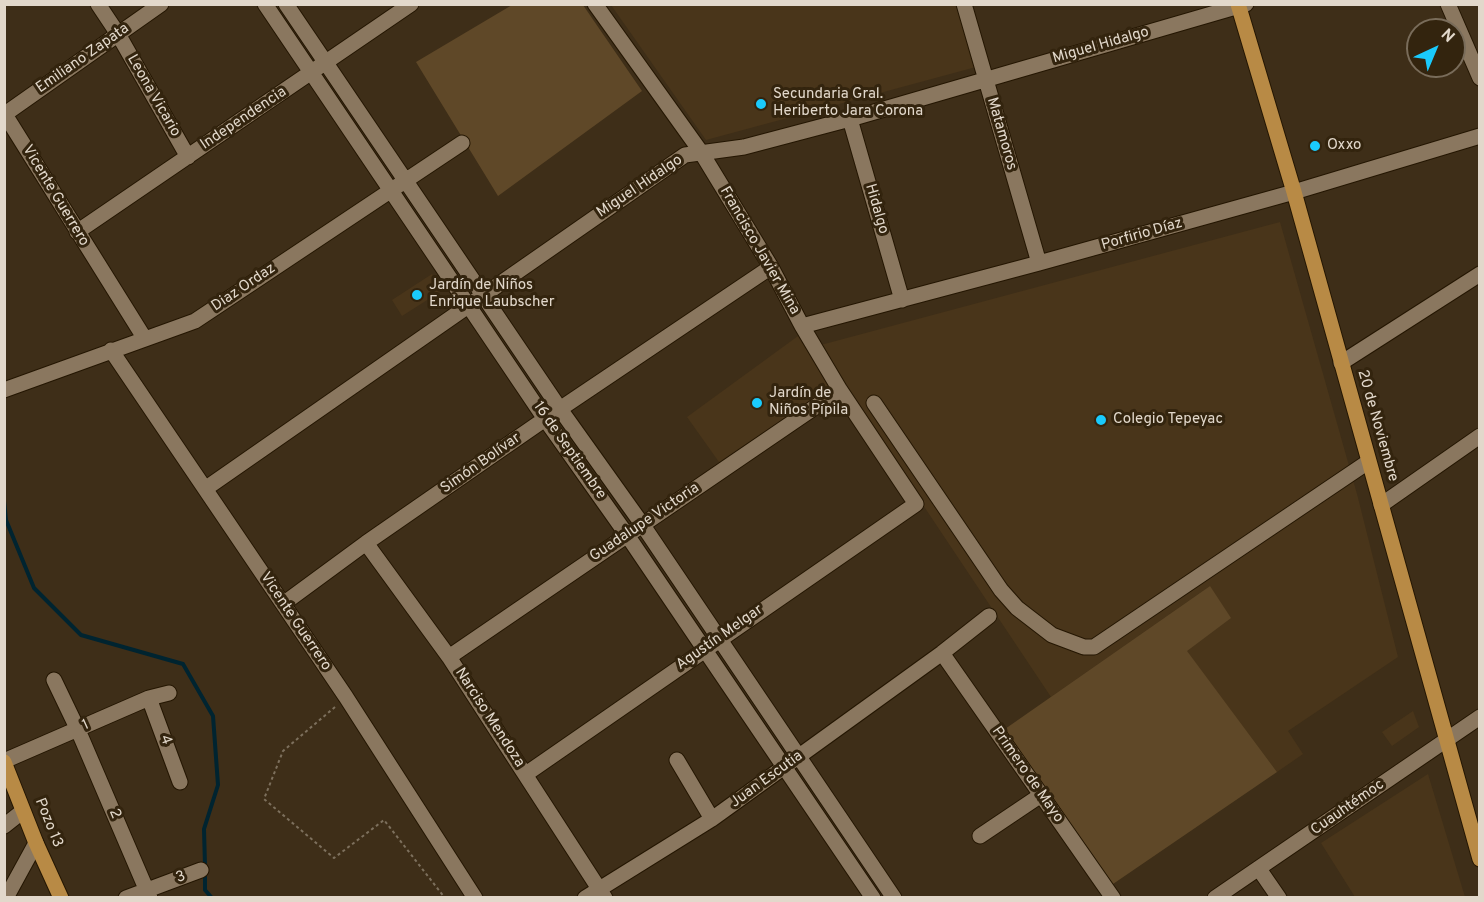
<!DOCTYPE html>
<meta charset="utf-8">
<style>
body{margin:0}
#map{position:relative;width:1484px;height:902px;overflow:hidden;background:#3e2e18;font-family:Overpass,sans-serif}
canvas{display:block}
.frame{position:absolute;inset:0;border:6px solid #e2d8cb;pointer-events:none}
.north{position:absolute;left:1406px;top:18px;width:60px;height:60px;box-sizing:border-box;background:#33240e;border:2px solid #796c5a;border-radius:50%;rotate:44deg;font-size:16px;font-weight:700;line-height:24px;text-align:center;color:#e2d8cb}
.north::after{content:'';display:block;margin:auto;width:21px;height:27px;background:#1acafc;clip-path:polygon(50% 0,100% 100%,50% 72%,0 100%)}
</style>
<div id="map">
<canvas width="1484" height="902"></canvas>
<div class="frame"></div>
<div class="north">N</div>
</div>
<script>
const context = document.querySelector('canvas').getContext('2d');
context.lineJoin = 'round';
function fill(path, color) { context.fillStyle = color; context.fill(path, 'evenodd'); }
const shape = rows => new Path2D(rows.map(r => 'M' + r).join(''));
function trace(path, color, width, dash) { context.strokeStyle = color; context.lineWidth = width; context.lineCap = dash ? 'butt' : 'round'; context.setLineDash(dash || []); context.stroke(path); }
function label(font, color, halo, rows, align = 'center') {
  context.font = font + ' Overpass,sans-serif'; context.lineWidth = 6; context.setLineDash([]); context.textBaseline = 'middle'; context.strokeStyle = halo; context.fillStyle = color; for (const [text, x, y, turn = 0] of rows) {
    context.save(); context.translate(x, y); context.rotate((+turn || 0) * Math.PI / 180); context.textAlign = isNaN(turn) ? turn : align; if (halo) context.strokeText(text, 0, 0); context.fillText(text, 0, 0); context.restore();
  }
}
fill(shape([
 [611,5,958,5,976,67,706,140],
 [1280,222,1357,494,1398,657,1288,731,1303,754,1277,772,1186,651,1210,586,1051,697,817,346],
 [432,274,443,290,402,316,392,300],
 [798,336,830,388,719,462,687,417],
 [1413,711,1419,727,1392,746,1382,732],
 [1428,774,1465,897,1355,897,1321,843]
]), '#49351a');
fill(shape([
 [512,5,583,5,642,91,498,196,416,62],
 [1210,586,1231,618,1187,651,1277,772,1113,884,1005,729]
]), '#5f4828');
trace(shape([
 [4,501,6,520,34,588,81,635,183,664,213,716,218,785,204,829,205,866],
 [205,874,205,890,212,898]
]), '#002430', 4);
const minor = shape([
 [98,4,118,34,188,157],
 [265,4,545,419,627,535,873,898],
 [286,4,560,409,642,524,894,898],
 [964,4,1039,263],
 [1448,4,1480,78],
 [4,113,145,339],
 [5,114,161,4],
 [850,119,902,300],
 [77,232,411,4],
 [802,326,1039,263,1294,192,1480,136],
 [111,350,346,697,475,898],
 [1341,363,1480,274],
 [4,390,195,321,462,143],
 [874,403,1001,590,1017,608,1052,635,1084,647,1094,647,1368,462],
 [205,489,685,155,744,147,850,119,1246,4],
 [1381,505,1480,436],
 [366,543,449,657,605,898],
 [283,604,366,543,545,419,771,267],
 [942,653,1113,898],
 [449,657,840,390],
 [54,680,78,730,150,898],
 [149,698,180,782],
 [677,760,712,819],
 [4,761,149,698,169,693],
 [526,774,916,504,840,390,802,326,771,267,701,152,595,4],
 [4,826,23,811],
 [980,836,1041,795],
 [1259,869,1279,898],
 [6,898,36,843],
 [126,898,201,870],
 [585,898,712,819,942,653,989,616],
 [1215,898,1480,717]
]);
const major = shape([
 [1238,4,1294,192,1480,859],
 [4,762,36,843,61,898]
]);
trace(minor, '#241602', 17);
trace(major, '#241602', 17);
trace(shape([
 [335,707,283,751,264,799,334,858,384,820,445,898]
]), '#7d705d', 2, [3, 3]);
trace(minor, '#8a775f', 15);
trace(major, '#b88a45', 15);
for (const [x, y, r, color] of [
 [761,104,6,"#1acafc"],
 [1315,146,6,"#1acafc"],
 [417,295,6,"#1acafc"],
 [757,403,6,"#1acafc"],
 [1101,420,6,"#1acafc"]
]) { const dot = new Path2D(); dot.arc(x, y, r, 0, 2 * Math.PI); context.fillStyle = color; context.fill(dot); trace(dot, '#33240e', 2); }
label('15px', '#e2d8cb', '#33240e', [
 ["Miguel Hidalgo",1101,46,-16],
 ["Emiliano Zapata",83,59,-35],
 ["Leona Vicario",153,96,60],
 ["Independencia",244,119,-34],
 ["Matamoros",1001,134,74],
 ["Miguel Hidalgo",640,187,-34],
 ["Vicente Guerrero",55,196,59],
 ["Hidalgo",876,209,74],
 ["Porfirio Díaz",1142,235,-16],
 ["Francisco Javier Mina",759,251,60],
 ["Diaz Ordaz",244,288,-34],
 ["20 de Noviembre",1377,426,74],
 ["16 de Septiembre",569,451,55],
 ["Simón Bolívar",481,464,-35],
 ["Guadalupe Victoria",645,523,-34],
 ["Vicente Guerrero",295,622,56],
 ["Agustín Melgar",720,638,-35],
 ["Narciso Mendoza",489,718,57],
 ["1",86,726,-24],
 ["4",165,740,70],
 ["Primero de Mayo",1027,775,55],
 ["Juan Escutia",767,780,-36],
 ["Cuauhtémoc",1348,808,-35],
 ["2",114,814,67],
 ["Pozo 13",48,823,68],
 ["3",181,878,-20]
]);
label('15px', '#e2d8cb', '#33240e', [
 ["Secundaria Gral.",773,95],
 ["Heriberto Jara Corona",773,112],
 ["Oxxo",1327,146],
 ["Jardín de Niños",429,286],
 ["Enrique Laubscher",429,303],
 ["Jardín de",769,394],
 ["Niños Pípila",769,411],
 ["Colegio Tepeyac",1113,420]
], 'left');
</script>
